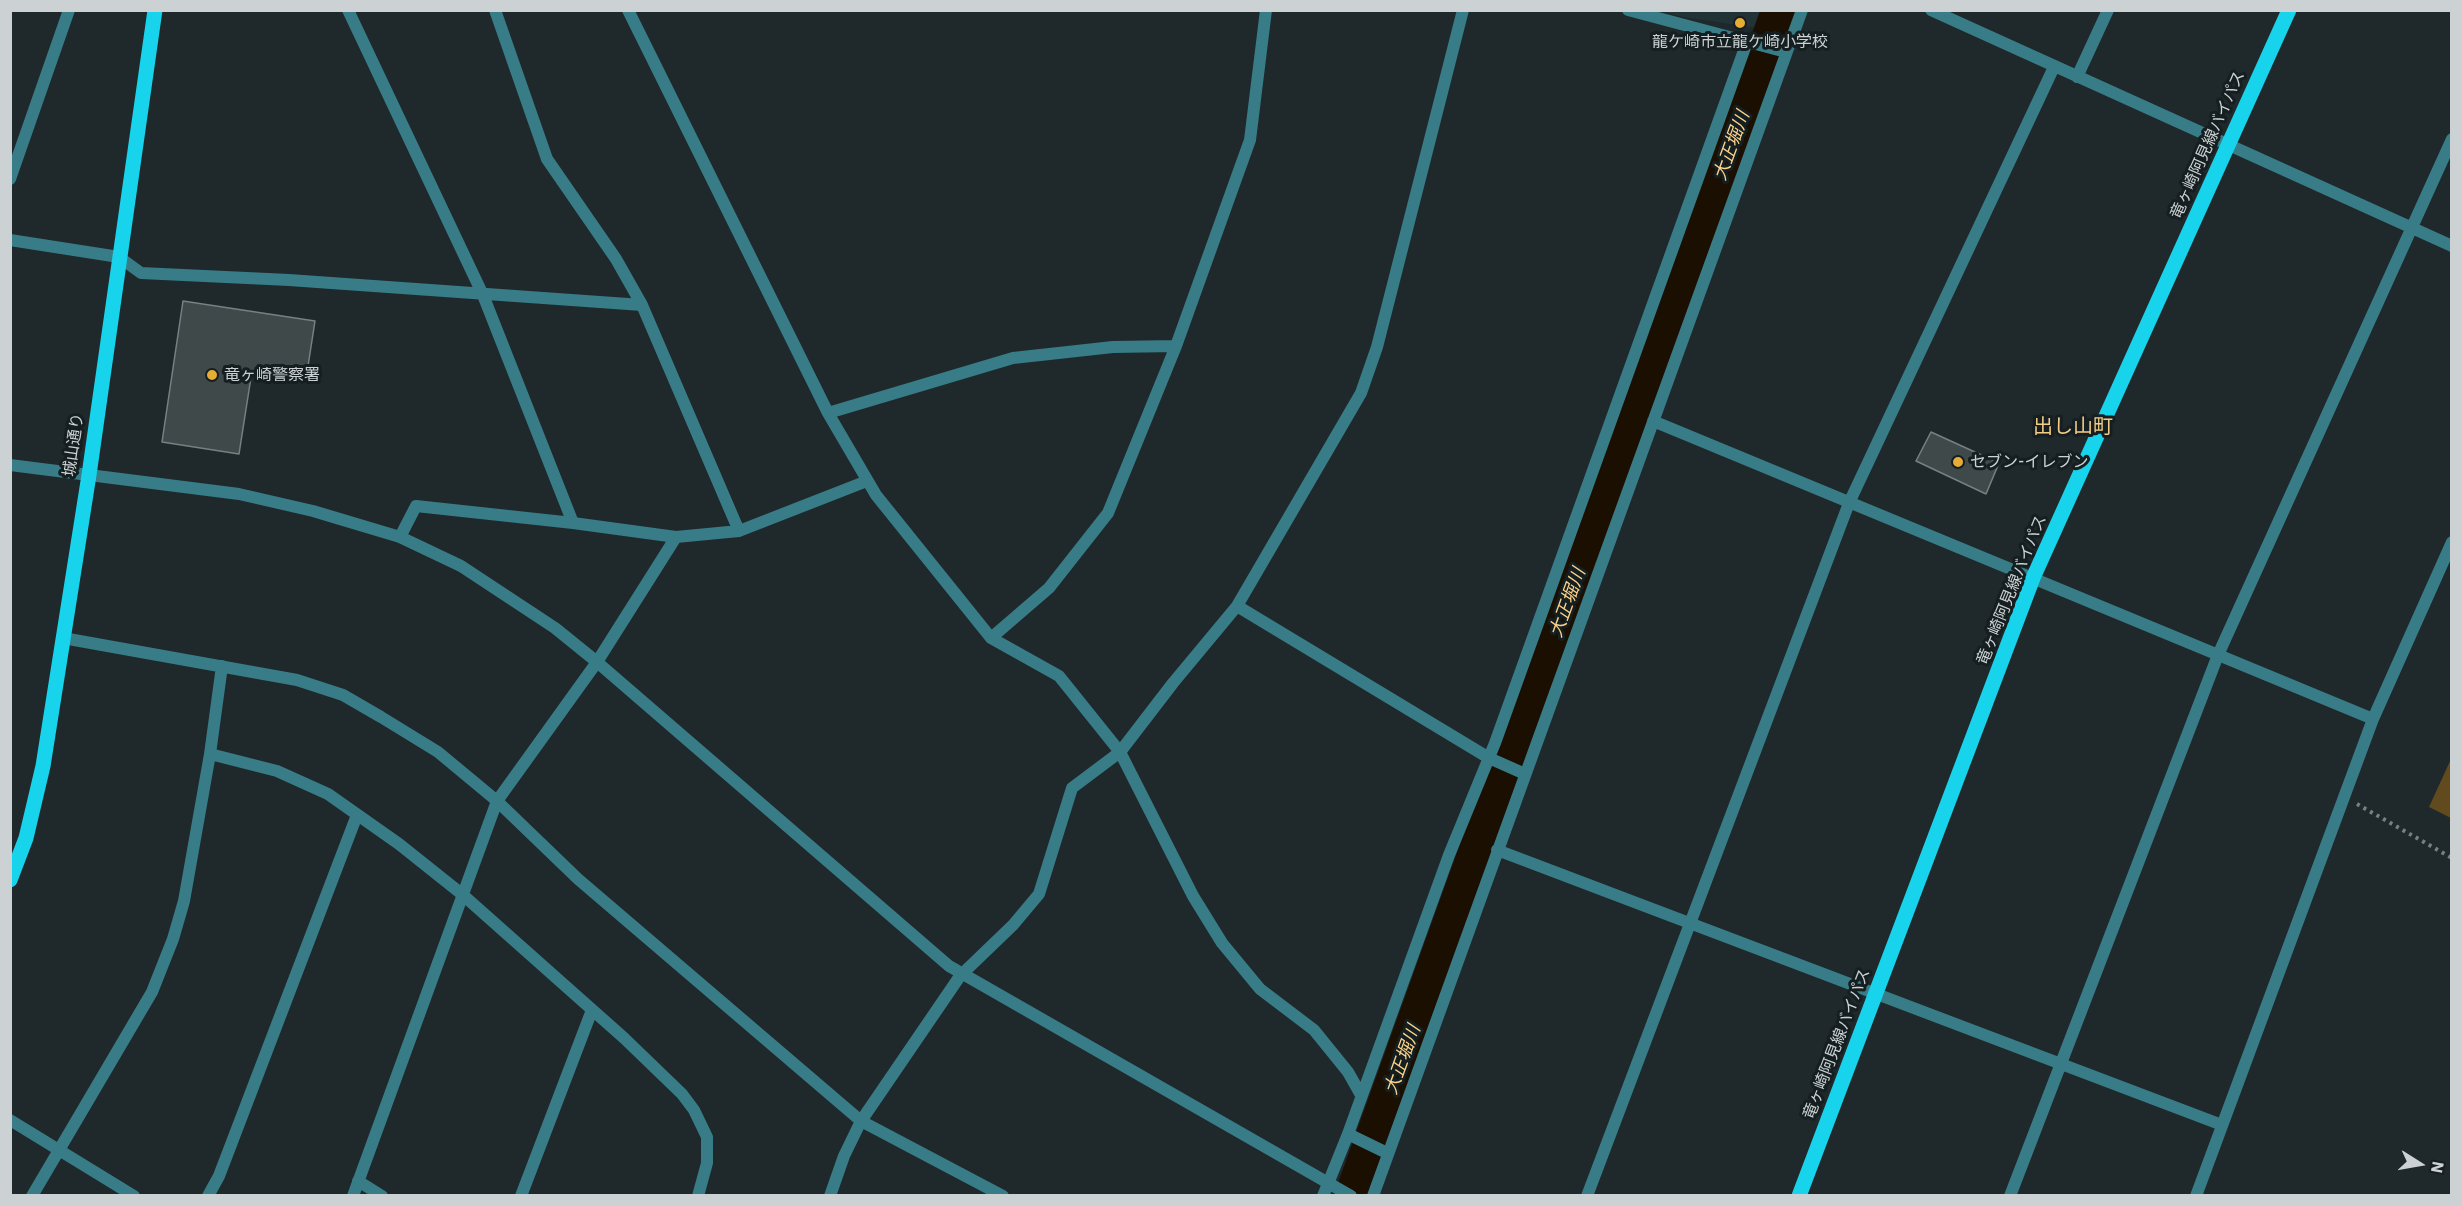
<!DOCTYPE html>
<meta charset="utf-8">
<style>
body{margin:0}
#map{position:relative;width:2462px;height:1206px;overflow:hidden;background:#1f282a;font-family:"IBM Plex Sans",sans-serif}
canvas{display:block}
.frame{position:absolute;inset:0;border:12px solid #ccd2d3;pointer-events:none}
.north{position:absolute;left:2390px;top:1134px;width:60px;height:60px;-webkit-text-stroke:4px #151e20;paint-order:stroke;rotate:101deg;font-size:16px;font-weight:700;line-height:24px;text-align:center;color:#ccd2d3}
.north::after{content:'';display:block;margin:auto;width:21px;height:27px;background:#ccd2d3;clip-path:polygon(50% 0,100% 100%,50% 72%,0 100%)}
</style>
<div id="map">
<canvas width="2462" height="1206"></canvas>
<div class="frame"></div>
<div class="north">N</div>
</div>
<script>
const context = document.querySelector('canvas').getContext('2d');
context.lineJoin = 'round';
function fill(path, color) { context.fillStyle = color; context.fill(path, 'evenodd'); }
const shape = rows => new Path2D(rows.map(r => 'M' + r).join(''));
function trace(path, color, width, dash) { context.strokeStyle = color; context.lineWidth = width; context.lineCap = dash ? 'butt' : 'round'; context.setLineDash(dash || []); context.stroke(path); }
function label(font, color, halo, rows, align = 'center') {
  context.font = font + ' "IBM Plex Sans","Noto Sans JP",sans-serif'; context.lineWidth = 6; context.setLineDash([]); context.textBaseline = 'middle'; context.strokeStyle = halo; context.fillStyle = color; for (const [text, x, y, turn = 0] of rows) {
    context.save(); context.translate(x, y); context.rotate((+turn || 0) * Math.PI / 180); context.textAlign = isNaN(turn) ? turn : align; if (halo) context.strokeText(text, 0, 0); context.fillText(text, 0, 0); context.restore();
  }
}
fill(shape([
 [1660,11,1765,11,1758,28,1683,17]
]), '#213336');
fill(shape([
 [2451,759,2451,818,2429,807]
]), '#614a1e');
trace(shape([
 [1354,1196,1781,10]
]), '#1a0f00', 39);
const building = shape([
 [183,301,315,321,306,379,252,371,239,454,162,442,183,301],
 [1931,432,1999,463,1986,494,1916,461,1931,432]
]);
fill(building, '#3f494a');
trace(building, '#768183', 1.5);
trace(shape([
 [2357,804,2452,858]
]), '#798082', 4, [3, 4.5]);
trace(shape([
 [348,10,483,295,573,523],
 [495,10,547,159,616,259,642,305,739,531],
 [628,10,828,413,876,495,991,638,1059,676,1120,752,1193,896,1222,943,1260,989,1314,1030,1348,1072,1361,1095],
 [1931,10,2452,246],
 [2077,77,2108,10],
 [10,179,69,10],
 [10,240,119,257,141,273,289,280,642,305],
 [828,413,1013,358,1113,347,1176,346],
 [1653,421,2373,719],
 [400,537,416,506,573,523,676,537,739,531,867,481],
 [1237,606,1489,758,1525,774],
 [63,638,297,680,343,695,381,717,438,752,497,801,578,879,861,1121,1003,1196],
 [991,638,1049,588,1108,513,1176,346,1250,140,1266,10],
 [210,754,277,771,328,794,399,844,463,895,624,1038,682,1094,694,1110,707,1137,707,1163,698,1196],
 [1497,850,2222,1125],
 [10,1120,134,1196],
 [1348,1134,1387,1153],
 [358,1181,382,1196],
 [32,1196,152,992,173,939,184,901,210,754,222,666],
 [208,1196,219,1176,357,815],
 [353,1196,497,801,597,662,676,537],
 [521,1196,592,1010],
 [830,1196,844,1156,861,1121,960,976,1013,925,1039,894,1072,788,1120,752,1173,683,1237,606,1361,393,1377,347,1463,10],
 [1323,1196,1348,1134,1449,855,1495,743,1747,42],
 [1373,1196,1802,10],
 [1587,1196,1849,503,2054,67],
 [2010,1196,2218,655,2452,139],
 [2196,1196,2373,719,2452,542]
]), '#377c87', 12);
trace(shape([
 [1628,10,1786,52],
 [10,465,239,494,313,511,400,537,461,566,555,628,597,662,949,966,1351,1196]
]), '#377c87', 12);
trace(shape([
 [10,880,26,838,43,766,89,475,155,10],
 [1799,1196,2033,578,2289,10]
]), '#17d3eb', 15);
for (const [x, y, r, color] of [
 [1740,23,6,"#e6ac36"],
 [212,375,6,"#e6ac36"],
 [1958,462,6,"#e6ac36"]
]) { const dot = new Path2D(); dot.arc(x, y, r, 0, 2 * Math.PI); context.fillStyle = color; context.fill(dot); trace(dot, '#151e20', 2); }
label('16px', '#ccd2d3', '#151e20', [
 ["龍ケ崎市立龍ケ崎小学校",1740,42,"center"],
 ["竜ヶ崎警察署",224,375],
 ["セブン-イレブン",1970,462]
], 'left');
label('16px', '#ccd2d3', '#151e20', [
 ["竜ヶ崎阿見線バイパス",2208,145,-66],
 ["城山通り",74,445,-82],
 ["竜ヶ崎阿見線バイパス",2012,590,-68],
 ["竜ヶ崎阿見線バイパス",1837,1044,-69]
]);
label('italic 18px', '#fcd389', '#151e20', [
 ["大正堀川",1732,146,-70],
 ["大正堀川",1568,603,-70],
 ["大正堀川",1403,1060,-70]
]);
label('20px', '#f4cc85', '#151e20', [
 ["出し山町",2073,427]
]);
</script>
